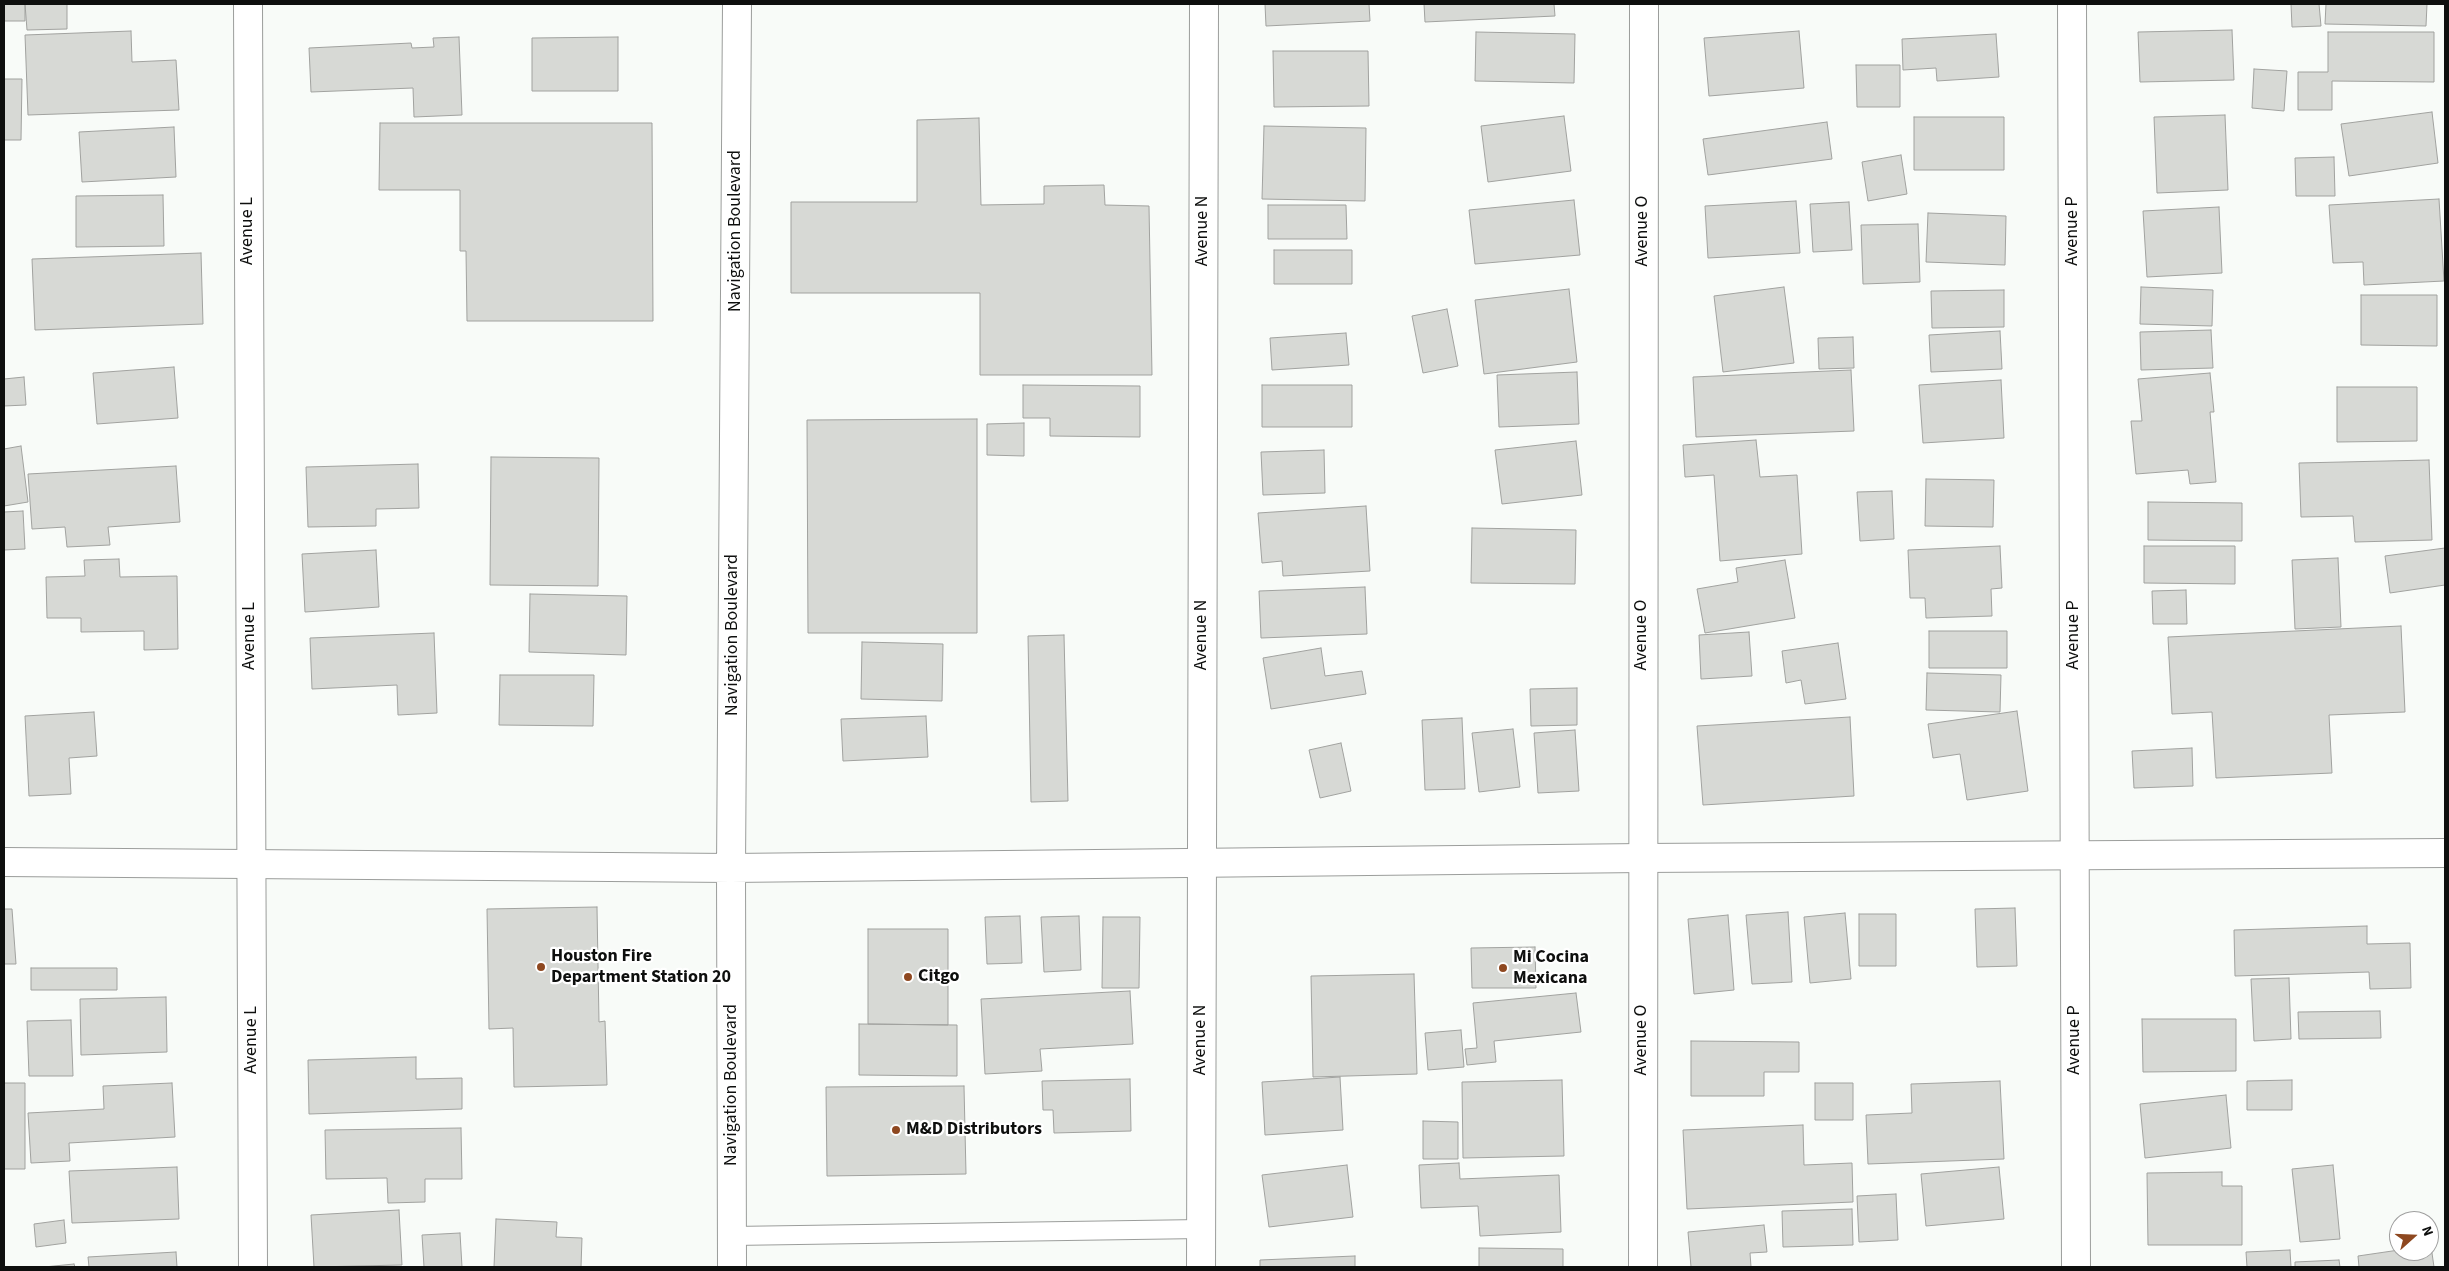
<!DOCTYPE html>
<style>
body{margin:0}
#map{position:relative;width:2449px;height:1271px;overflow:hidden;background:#f8fbf8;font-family:"Source Sans 3",sans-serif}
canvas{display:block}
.frame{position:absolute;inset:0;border:5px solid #0e0f0e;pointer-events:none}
.north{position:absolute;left:2389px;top:1211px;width:50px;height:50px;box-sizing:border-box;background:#fff;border:1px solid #9f9f9f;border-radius:50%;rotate:70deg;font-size:14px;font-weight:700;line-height:20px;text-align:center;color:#0e0f0e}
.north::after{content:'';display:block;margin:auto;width:18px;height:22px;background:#8e4820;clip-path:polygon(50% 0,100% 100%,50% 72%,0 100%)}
</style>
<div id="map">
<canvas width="2449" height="1271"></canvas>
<div class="frame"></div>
<div class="north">N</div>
</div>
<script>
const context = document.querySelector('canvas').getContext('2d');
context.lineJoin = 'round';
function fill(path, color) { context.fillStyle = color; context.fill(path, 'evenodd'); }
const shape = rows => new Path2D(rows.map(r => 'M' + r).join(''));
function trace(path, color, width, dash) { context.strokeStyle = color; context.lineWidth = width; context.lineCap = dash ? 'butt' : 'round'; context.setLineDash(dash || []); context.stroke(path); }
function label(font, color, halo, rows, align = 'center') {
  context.font = font + ' "Source Sans 3",sans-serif'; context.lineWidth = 4.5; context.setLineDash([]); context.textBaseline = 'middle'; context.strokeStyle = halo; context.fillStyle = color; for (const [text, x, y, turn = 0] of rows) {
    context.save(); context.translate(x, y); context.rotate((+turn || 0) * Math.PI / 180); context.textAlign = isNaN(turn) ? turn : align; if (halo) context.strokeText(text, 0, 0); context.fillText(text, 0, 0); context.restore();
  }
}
const building = shape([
 [4,4,25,4,25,21,4,21,4,4],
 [25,4,67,4,67,29,27,30,25,4],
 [1265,4,1369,4,1370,21,1266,26,1265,4],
 [1424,4,1554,4,1555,16,1425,22,1424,4],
 [2291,4,2319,4,2321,26,2292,27,2291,4],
 [2326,4,2427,4,2426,26,2325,24,2326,4],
 [2232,30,2234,80,2140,82,2138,32,2232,30],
 [131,31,132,62,176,60,179,110,28,115,25,35,131,31],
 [1799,31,1804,88,1709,96,1704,38,1799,31],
 [1476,32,1575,34,1574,83,1475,81,1476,32],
 [2328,32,2434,32,2434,82,2332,81,2332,110,2298,110,2298,72,2328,72,2328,32],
 [1996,34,1999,77,1937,81,1936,68,1903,70,1902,39,1996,34],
 [459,37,462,115,414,117,413,88,311,92,309,48,411,43,412,48,434,47,433,38,459,37],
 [618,37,618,91,532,91,532,38,618,37],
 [1273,51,1368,51,1369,106,1274,107,1273,51],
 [1856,65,1900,65,1900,107,1857,107,1856,65],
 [2254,69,2287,71,2284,111,2252,108,2254,69],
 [4,79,22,79,21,140,4,140,4,79],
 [2432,112,2438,163,2349,176,2341,124,2432,112],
 [2225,115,2228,190,2157,193,2154,117,2225,115],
 [1564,116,1571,171,1488,182,1481,126,1564,116],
 [1914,117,2004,117,2004,170,1914,170,1914,117],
 [979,118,981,205,1044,204,1044,186,1104,185,1105,205,1149,206,1152,375,980,375,980,293,791,293,791,202,917,202,917,120,979,118],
 [1827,122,1832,159,1708,175,1703,139,1827,122],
 [380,123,652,123,653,321,467,321,466,251,460,251,460,190,379,190,380,123],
 [1264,126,1366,128,1365,201,1262,199,1264,126],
 [174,127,176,177,82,182,79,132,174,127],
 [1901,155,1907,194,1868,201,1862,162,1901,155],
 [2334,157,2335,196,2296,196,2295,158,2334,157],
 [163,195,164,246,76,247,76,196,163,195],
 [2439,199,2444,281,2364,285,2363,262,2333,263,2329,205,2439,199],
 [1574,200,1580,255,1475,264,1469,210,1574,200],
 [1796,201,1800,253,1708,258,1705,206,1796,201],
 [1849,202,1852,250,1813,252,1810,204,1849,202],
 [1268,205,1346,205,1347,239,1268,239,1268,205],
 [2219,207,2222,273,2147,277,2143,211,2219,207],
 [1928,213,2006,216,2005,265,1926,262,1928,213],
 [1918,224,1920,282,1863,284,1861,225,1918,224],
 [1274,250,1352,250,1352,284,1274,284,1274,250],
 [201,253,203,324,35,330,32,259,201,253],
 [1784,287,1794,363,1723,372,1714,296,1784,287],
 [2141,287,2213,290,2212,326,2140,324,2141,287],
 [1569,289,1577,362,1484,374,1475,300,1569,289],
 [2004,290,2004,327,1932,328,1931,291,2004,290],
 [2361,295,2437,295,2437,346,2361,345,2361,295],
 [1447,309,1458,366,1423,373,1412,316,1447,309],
 [2211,330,2213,368,2141,370,2140,332,2211,330],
 [2000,331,2002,369,1931,372,1929,335,2000,331],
 [1346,333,1349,365,1272,370,1270,338,1346,333],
 [1853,337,1854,368,1819,369,1818,338,1853,337],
 [174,367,178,418,97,424,93,373,174,367],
 [1851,370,1854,431,1696,437,1693,377,1851,370],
 [1577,372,1579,424,1499,427,1497,375,1577,372],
 [2210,373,2214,412,2210,412,2216,482,2190,484,2188,470,2136,474,2131,421,2142,421,2138,379,2210,373],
 [24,377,26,405,4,406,4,379,24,377],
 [2001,380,2004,438,1923,443,1919,385,2001,380],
 [1023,385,1140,386,1140,437,1050,436,1050,418,1023,418,1023,385],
 [1262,385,1352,385,1352,427,1262,427,1262,385],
 [2337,387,2417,387,2417,441,2337,442,2337,387],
 [977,419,977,633,808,633,807,420,977,419],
 [1024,423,1024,456,987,455,987,424,1024,423],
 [1756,440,1760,477,1797,475,1802,554,1720,561,1714,475,1685,477,1683,445,1756,440],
 [1576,441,1582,495,1502,504,1495,450,1576,441],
 [21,446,28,502,4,506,4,449,21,446],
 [1324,450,1325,493,1263,495,1261,452,1324,450],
 [491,457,599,458,598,586,490,585,491,457],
 [2429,460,2432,540,2355,542,2353,516,2301,517,2299,463,2429,460],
 [418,464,419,508,376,509,376,526,308,527,306,467,418,464],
 [176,466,180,522,108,527,110,545,67,547,65,527,32,529,28,474,176,466],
 [1926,479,1994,480,1993,527,1925,526,1926,479],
 [1892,491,1894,539,1860,541,1857,492,1892,491],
 [2148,502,2242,503,2242,541,2148,540,2148,502],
 [1366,506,1370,571,1283,576,1282,561,1262,563,1258,513,1366,506],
 [23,511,25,549,4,550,4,512,23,511],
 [1472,528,1576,530,1575,584,1471,583,1472,528],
 [2000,546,2002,588,1991,589,1992,616,1926,618,1925,598,1910,598,1908,550,2000,546],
 [2144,546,2235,546,2235,584,2144,583,2144,546],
 [2445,548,2445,585,2390,593,2385,556,2445,548],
 [376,550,379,607,305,612,302,554,376,550],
 [2338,558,2341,627,2295,629,2292,560,2338,558],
 [119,559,120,577,177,576,178,649,144,650,144,631,81,632,81,618,47,618,46,577,85,576,84,560,119,559],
 [1785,560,1795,618,1705,633,1697,589,1738,582,1736,568,1785,560],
 [1365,587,1367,634,1261,638,1259,591,1365,587],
 [2186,590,2187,624,2153,624,2152,591,2186,590],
 [530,594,627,596,626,655,529,652,530,594],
 [2401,626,2405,712,2329,715,2332,773,2216,778,2212,712,2172,714,2168,637,2401,626],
 [1929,631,2007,631,2007,668,1929,668,1929,631],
 [1749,632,1752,676,1701,679,1699,635,1749,632],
 [434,633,437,713,398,715,397,685,312,689,310,638,434,633],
 [1064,635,1068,801,1031,802,1028,636,1064,635],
 [862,642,943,644,942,701,861,699,862,642],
 [1838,643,1846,699,1805,704,1801,680,1786,683,1782,651,1838,643],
 [1321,648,1325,676,1362,671,1366,694,1271,709,1263,658,1321,648],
 [1927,673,2001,675,2000,712,1926,710,1927,673],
 [500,675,594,675,593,726,499,725,500,675],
 [1577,688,1577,725,1531,726,1530,689,1577,688],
 [2017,711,2028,791,1967,800,1960,754,1933,758,1928,724,2017,711],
 [94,712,97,756,69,758,71,794,29,796,25,716,94,712],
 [926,716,928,757,843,761,841,719,926,716],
 [1850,717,1854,796,1703,805,1697,726,1850,717],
 [1462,718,1465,789,1425,790,1422,720,1462,718],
 [1513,729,1520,787,1479,792,1472,733,1513,729],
 [1575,730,1579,791,1538,793,1534,733,1575,730],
 [1341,743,1351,791,1320,798,1309,750,1341,743],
 [2192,748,2193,786,2134,788,2132,751,2192,748],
 [597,907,599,1022,605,1021,607,1085,514,1087,513,1028,489,1029,487,909,597,907],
 [2015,908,2017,966,1977,967,1975,909,2015,908],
 [4,909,12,909,16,964,4,964,4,909],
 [1788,912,1792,982,1752,984,1746,915,1788,912],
 [1845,913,1851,979,1810,983,1804,917,1845,913],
 [1859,914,1896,914,1896,966,1859,966,1859,914],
 [1728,915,1734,990,1694,994,1688,919,1728,915],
 [1020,916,1022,963,987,964,985,917,1020,916],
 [1079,916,1081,970,1044,972,1041,917,1079,916],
 [1103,917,1140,917,1139,988,1102,988,1103,917],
 [2367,926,2367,944,2410,943,2411,988,2370,989,2369,972,2235,976,2234,930,2367,926],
 [868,929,948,929,948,1025,868,1024,868,929],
 [1535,947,1536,988,1472,988,1471,948,1535,947],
 [31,968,117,968,117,990,31,990,31,968],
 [1414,974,1417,1074,1313,1077,1311,976,1414,974],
 [2289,978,2291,1039,2254,1041,2251,979,2289,978],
 [1130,991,1133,1044,1040,1049,1042,1071,985,1074,981,999,1130,991],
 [1576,993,1581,1032,1494,1041,1496,1062,1467,1065,1465,1049,1477,1048,1473,1003,1576,993],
 [166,997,167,1052,81,1055,80,999,166,997],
 [2380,1011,2381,1038,2299,1039,2298,1012,2380,1011],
 [2142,1019,2236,1019,2236,1071,2143,1072,2142,1019],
 [71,1020,73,1076,29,1076,27,1021,71,1020],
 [859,1024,957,1025,957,1076,859,1075,859,1024],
 [1461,1030,1464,1067,1428,1070,1425,1033,1461,1030],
 [1691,1041,1799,1042,1799,1072,1764,1072,1764,1096,1691,1096,1691,1041],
 [416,1057,416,1079,462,1078,462,1109,309,1114,308,1060,416,1057],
 [1340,1077,1343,1130,1265,1135,1262,1082,1340,1077],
 [1130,1079,1131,1131,1054,1133,1053,1110,1043,1110,1042,1081,1130,1079],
 [1562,1080,1564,1156,1463,1158,1462,1082,1562,1080],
 [2292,1080,2292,1110,2247,1110,2247,1081,2292,1080],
 [2000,1081,2004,1159,1868,1164,1866,1115,1912,1113,1911,1084,2000,1081],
 [4,1083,25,1083,25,1169,4,1169,4,1083],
 [172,1083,175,1137,69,1143,70,1161,31,1163,28,1113,104,1109,103,1086,172,1083],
 [1815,1083,1853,1083,1853,1120,1815,1120,1815,1083],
 [964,1086,966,1174,827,1176,826,1087,964,1086],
 [2226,1095,2231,1148,2145,1158,2140,1104,2226,1095],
 [1423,1121,1458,1122,1458,1159,1423,1159,1423,1121],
 [1803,1125,1804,1165,1852,1163,1853,1202,1687,1209,1683,1130,1803,1125],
 [461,1128,462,1179,425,1179,425,1202,388,1203,387,1178,326,1179,325,1130,461,1128],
 [1459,1163,1460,1179,1559,1175,1561,1232,1480,1236,1478,1206,1421,1208,1419,1165,1459,1163],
 [1347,1165,1353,1217,1269,1227,1262,1175,1347,1165],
 [2333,1165,2340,1239,2300,1242,2292,1169,2333,1165],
 [177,1167,179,1219,72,1223,69,1171,177,1167],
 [1999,1167,2004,1219,1926,1226,1921,1174,1999,1167],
 [2222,1172,2222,1186,2242,1186,2242,1245,2148,1245,2147,1173,2222,1172],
 [1896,1194,1898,1240,1859,1242,1857,1196,1896,1194],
 [1852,1209,1853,1245,1783,1247,1782,1211,1852,1209],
 [399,1210,402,1265,314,1267,311,1215,399,1210],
 [496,1219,557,1222,556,1237,582,1238,581,1267,494,1267,496,1219],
 [64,1220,66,1243,36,1247,34,1224,64,1220],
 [1764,1225,1767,1252,1750,1253,1751,1267,1691,1267,1688,1232,1764,1225],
 [460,1233,462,1267,424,1267,422,1235,460,1233],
 [2429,1246,2431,1246,2434,1267,2359,1267,2358,1256,2399,1250,2429,1251,2429,1246],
 [1479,1248,1563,1249,1563,1267,1479,1267,1479,1248],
 [2290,1250,2291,1267,2247,1267,2246,1252,2290,1250],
 [176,1252,177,1267,89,1267,88,1257,176,1252],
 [1355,1256,1355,1267,1260,1267,1260,1260,1355,1256],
 [2339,1260,2340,1267,2295,1267,2295,1262,2339,1260],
 [74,1264,75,1267,44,1267,74,1264]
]);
fill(building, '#d7d9d5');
trace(building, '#a1a29f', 1);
const service = shape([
 [732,1236,1201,1229]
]);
const minor = shape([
 [248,4,253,1267],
 [2072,4,2076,1267],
 [1201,1267,1204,4],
 [1643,1267,1644,4]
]);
const primary = shape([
 [4,862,731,868,1642,858,2445,853],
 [732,1267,731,868,737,4]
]);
trace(service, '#9b9d9b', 20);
trace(minor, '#9b9d9b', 30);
trace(primary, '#9b9d9b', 30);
trace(service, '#fff', 18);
trace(minor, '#fff', 28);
trace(primary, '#fff', 28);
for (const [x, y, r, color] of [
 [541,967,5,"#8e4820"],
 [1503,968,5,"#8e4820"],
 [908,977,5,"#8e4820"],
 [896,1130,5,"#8e4820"]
]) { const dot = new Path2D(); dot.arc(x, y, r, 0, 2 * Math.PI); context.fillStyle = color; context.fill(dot); trace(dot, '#fff', 2); }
label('18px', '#0e0f0e', '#fff', [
 ["Avenue L",248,231,-90],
 ["Navigation Boulevard",736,231,-90],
 ["Avenue N",1203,231,-90],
 ["Avenue O",1643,231,-90],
 ["Avenue P",2073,231,-90],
 ["Navigation Boulevard",733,635,-90],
 ["Avenue N",1202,635,-90],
 ["Avenue O",1642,635,-90],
 ["Avenue P",2074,635,-90],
 ["Avenue L",250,636,-90],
 ["Avenue L",252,1040,-90],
 ["Avenue N",1201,1040,-90],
 ["Avenue O",1642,1040,-90],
 ["Avenue P",2075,1040,-90],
 ["Navigation Boulevard",732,1085,-90]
]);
label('bold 18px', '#0e0f0e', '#fff', [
 ["Houston Fire",551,957],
 ["Department Station 20",551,978],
 ["Mi Cocina",1513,958],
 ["Mexicana",1513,979],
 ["Citgo",918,977],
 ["M&D Distributors",906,1130]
], 'left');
</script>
